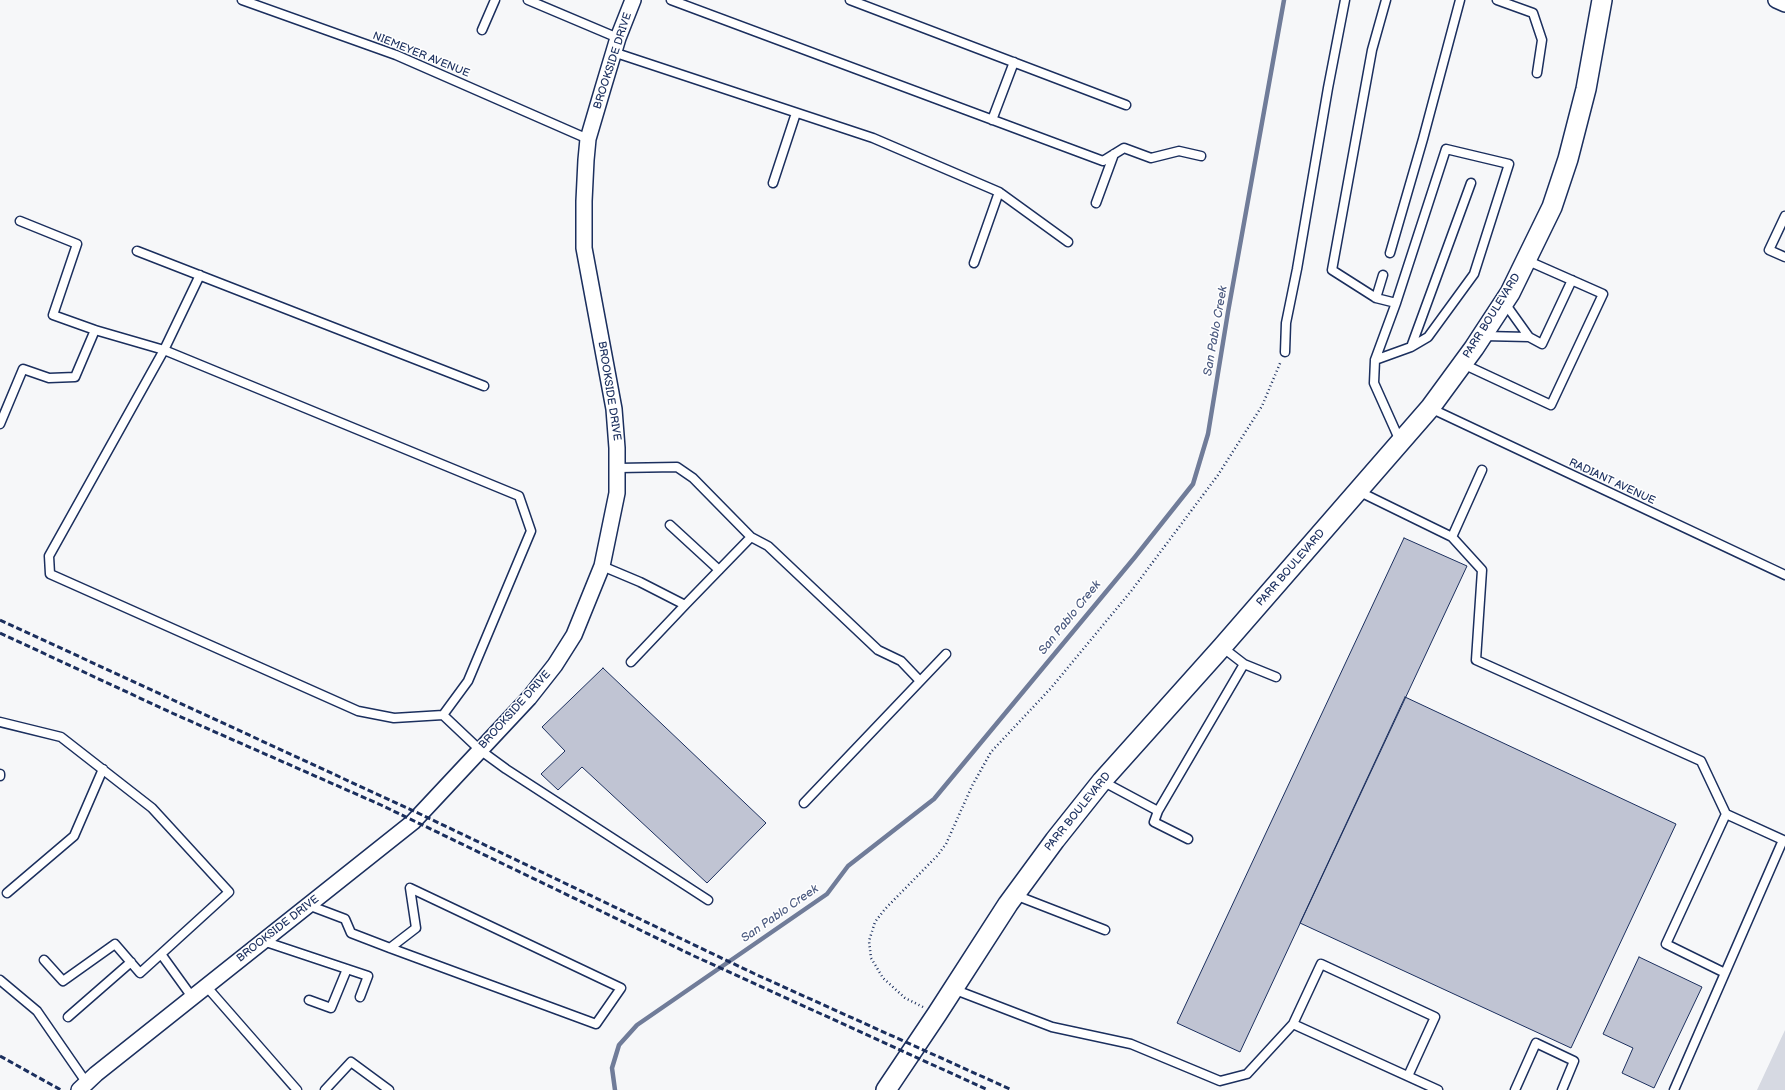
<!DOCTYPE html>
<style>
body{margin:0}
canvas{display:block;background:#f6f7f9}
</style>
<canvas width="1785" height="1090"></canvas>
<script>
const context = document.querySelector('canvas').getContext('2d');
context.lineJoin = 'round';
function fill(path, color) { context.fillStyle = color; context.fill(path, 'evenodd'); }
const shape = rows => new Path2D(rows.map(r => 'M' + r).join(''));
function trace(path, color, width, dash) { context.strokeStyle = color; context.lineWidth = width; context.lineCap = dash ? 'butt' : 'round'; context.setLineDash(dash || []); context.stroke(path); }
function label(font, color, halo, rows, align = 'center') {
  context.font = font + ' "Balsamiq Sans",sans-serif'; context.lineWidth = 3; context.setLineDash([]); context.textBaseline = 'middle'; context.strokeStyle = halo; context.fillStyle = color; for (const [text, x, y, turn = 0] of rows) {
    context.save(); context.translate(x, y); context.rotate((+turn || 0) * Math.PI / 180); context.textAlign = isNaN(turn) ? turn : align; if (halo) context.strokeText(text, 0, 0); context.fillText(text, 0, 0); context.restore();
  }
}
fill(shape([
 [1785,1030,1785,1090,1757,1090]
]), '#d6d9e2');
trace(shape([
 [615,1090,612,1068,619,1045,637,1025,827,894,848,866,934,799,1135,557,1193,484,1208,434,1228,312,1284,0]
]), '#707c99', 4.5);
const building = shape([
 [1404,538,1467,566,1240,1052,1177,1023,1404,538],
 [603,668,766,823,707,883,582,767,558,790,541,774,565,751,542,727,603,668],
 [1405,697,1676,824,1571,1048,1300,923,1405,697],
 [1639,957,1702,987,1654,1088,1622,1073,1633,1048,1603,1034,1639,957]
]);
fill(building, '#c0c4d3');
trace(building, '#1b2f5e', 1);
const service = shape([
 [242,0,396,55,588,139],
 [528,0,618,38],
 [671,0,1103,161,1124,148,1151,158,1179,151,1201,156],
 [850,0,1126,105],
 [1386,0,1372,50,1332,270,1376,298,1396,303],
 [1497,0,1533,13,1542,40,1537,73],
 [482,30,495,0],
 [613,52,873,138,999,192,1068,242],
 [992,120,1014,62],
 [773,183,796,113],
 [1096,203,1114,154],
 [1785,216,1769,250,1785,257],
 [20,221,77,244,53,315,95,330,164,350,200,275],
 [137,251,484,386],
 [1390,253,1423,139,1460,0],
 [974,263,999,192],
 [1376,298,1383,275],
 [1504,302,1529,337,1542,344,1572,280],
 [1484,336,1529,337],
 [1411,347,1471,183],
 [1285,352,1286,323,1297,269,1328,88,1345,0],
 [1375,360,1411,347,1428,337,1474,274,1509,164,1446,149,1396,303,1375,360,1374,383,1400,441],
 [1463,364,1551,405,1603,294,1526,260],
 [1430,408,1785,575],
 [0,424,23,369,49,378,75,377,95,330],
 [1358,491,1452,537,1482,570,1476,660,1701,761,1726,814,1783,840,1674,1090],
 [670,525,719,570],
 [751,537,768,546,878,650,901,661,920,681],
 [1452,537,1482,470],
 [602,566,640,582,685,605,751,537,693,478,677,467,618,468],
 [1222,647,1244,664,1276,677],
 [631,662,685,605],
 [443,715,468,681,531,531,519,496,164,350,49,556,50,574,358,711,394,718,443,715,480,750,506,769,708,900],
 [0,722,61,737,152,808,229,892,161,954],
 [0,774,0,776],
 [1102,781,1158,811,1244,664],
 [804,803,946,654],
 [1158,811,1154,822,1188,839],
 [7,893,74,836,103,769],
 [1015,895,1105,930],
 [308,905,345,919,351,933,390,948,596,1024,621,988,410,888,416,928,390,948],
 [263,941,368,976,360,997],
 [44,960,63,981,115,944,140,973,161,954,192,997],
 [1725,973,1666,944,1726,814],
 [0,980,37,1011,86,1082],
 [206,986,297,1090],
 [953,989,1052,1027,1131,1044,1220,1081,1247,1074,1293,1024,1438,1090],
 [309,1000,331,1008,347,969],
 [68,1017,131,962],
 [1293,1024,1321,964,1435,1017,1408,1076],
 [325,1090,351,1062,389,1090],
 [1515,1090,1536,1043,1574,1061,1562,1090]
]);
const minor = shape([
 [1776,0,1785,4],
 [79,1090,96,1074,413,822,529,698,555,665,574,635,602,566,617,493,617,448,614,409,584,248,584,201,586,160,588,139,603,88,618,38,633,0]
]);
const tertiary = shape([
 [886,1090,937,1014,1008,904,1055,840,1102,781,1222,647,1430,408,1474,348,1510,293,1552,207,1568,159,1586,89,1602,0]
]);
trace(service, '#1b2f5e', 11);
trace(minor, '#1b2f5e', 18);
trace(tertiary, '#1b2f5e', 22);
trace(shape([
 [923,1007,905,998,883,978,871,958,869,941,875,922,885,909,937,856,946,844,972,786,991,752,1051,688,1132,590,1218,475,1262,406,1281,361]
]), '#1b2f5e', 2.5, [1, 3]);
trace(service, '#fff', 8);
trace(minor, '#fff', 15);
trace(tertiary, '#fff', 19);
trace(shape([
 [0,620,420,814,755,974,1012,1090],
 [0,633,172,713,381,805,694,956,988,1090],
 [0,1056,61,1090]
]), '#1b2f5e', 3, [6, 3]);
label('11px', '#1b2f5e', '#fff', [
 ["NIEMEYER AVENUE",421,55,22],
 ["BROOKSIDE DRIVE",613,61,-72],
 ["PARR BOULEVARD",1492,316,-58],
 ["BROOKSIDE DRIVE",609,391,81],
 ["RADIANT AVENUE",1612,482,25],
 ["PARR BOULEVARD",1291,568,-49],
 ["BROOKSIDE DRIVE",515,710,-48],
 ["PARR BOULEVARD",1078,812,-51],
 ["BROOKSIDE DRIVE",278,929,-38]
]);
label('italic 12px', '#4d5c81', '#fff', [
 ["San Pablo Creek",1216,331,-80],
 ["San Pablo Creek",1070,618,-51],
 ["San Pablo Creek",780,914,-35]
]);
</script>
